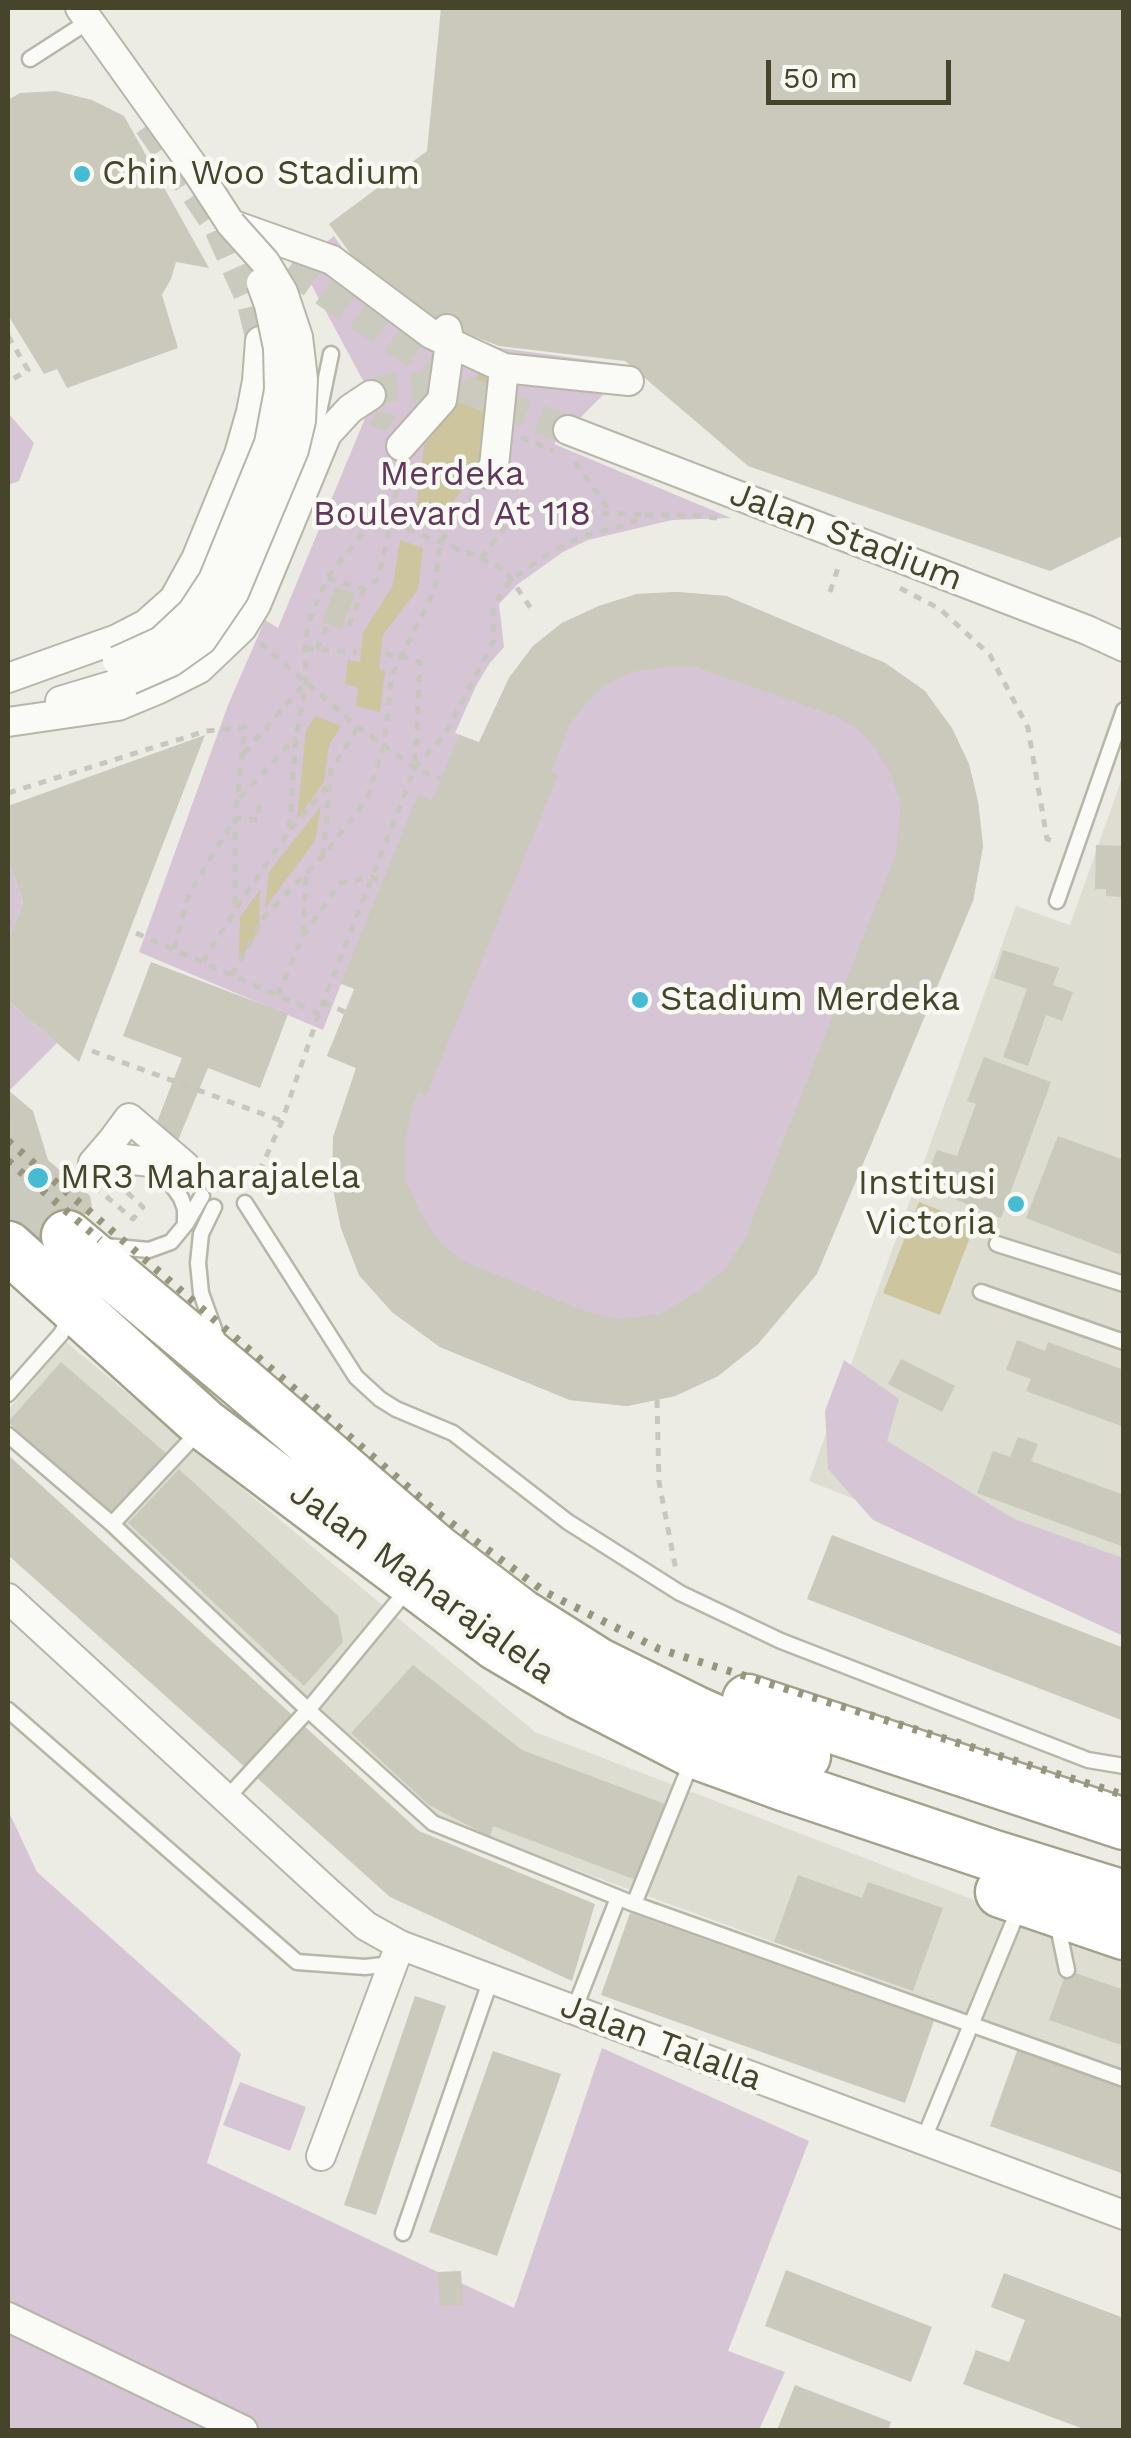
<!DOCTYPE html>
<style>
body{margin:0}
#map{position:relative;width:1131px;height:2438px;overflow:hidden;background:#ecece4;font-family:"Work Sans",sans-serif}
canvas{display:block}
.frame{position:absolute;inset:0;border:10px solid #46442a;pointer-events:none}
.scale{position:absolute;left:766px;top:60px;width:185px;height:45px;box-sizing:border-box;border:5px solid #46442a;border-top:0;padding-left:12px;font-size:30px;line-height:35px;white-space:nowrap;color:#46442a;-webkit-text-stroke:8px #f9f9f4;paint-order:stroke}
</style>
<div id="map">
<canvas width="1131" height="2438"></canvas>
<div class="frame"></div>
<div class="scale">50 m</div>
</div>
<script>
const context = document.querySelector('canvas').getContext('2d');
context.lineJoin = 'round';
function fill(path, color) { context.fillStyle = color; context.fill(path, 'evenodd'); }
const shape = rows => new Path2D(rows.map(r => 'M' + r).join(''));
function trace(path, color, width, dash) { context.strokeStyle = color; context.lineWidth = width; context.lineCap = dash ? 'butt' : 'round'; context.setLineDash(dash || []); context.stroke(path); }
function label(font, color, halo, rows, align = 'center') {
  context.font = font + ' "Work Sans",sans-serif'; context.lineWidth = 9; context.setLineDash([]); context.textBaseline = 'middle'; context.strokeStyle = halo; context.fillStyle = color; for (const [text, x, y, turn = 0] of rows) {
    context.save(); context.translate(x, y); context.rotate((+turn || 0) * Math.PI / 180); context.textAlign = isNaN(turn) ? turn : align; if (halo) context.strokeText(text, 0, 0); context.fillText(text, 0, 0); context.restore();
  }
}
fill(shape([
 [1123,775,1123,1607,809,1481,1016,906,1070,925],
 [66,1342,535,1732,1123,1957,1123,2070,434,1818,8,1423,8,1410]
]), '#deddd2');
fill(shape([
 [334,236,356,268,448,330,500,348,627,365,631,397,604,394,554,444,731,518,672,520,588,540,563,552,518,584,499,604,504,647,489,664,476,686,455,733,479,742,509,678,533,646,562,623,599,606,637,594,677,592,726,596,885,663,925,691,969,764,978,802,983,846,973,901,758,1344,718,1376,675,1396,627,1406,570,1400,440,1347,392,1312,359,1275,341,1228,332,1184,356,1068,327,1056,354,989,341,984,323,1030,139,952,228,705,265,620,278,628,373,399,297,258,323,245],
 [8,413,34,443,19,481,8,485],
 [8,859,23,902,8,944],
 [8,1001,57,1043,9,1091,8,1090],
 [844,1360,899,1399,887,1441,1014,1519,1123,1558,1123,1636,873,1520,828,1469,825,1411],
 [8,1810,37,1872,241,2054,207,2163,514,2308,602,2048,809,2141,728,2351,785,2372,759,2430,8,2430],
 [240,2082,306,2107,290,2151,223,2125]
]), '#d6c5d5');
fill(shape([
 [479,374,488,378,477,472,432,528,415,519,424,446],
 [400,540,423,548,418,589,383,635,379,669,385,671,380,712,356,706,358,688,345,684,348,660,360,662,363,633,393,585],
 [315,716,341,726,329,745,324,782,297,819,306,731],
 [321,806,315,841,265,908,269,872],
 [260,890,259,931,239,961,240,917],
 [919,1202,975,1224,940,1315,883,1293]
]), '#cdc59e');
fill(shape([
 [441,8,1124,8,1124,535,1050,571,748,466,625,361,499,346,447,326,360,267,329,224,427,151],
 [56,91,92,100,124,116,209,268,176,262,171,279,162,295,178,348,67,388,57,369,44,374,8,315,8,100,20,93],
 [377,411,396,416,386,431,370,425],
 [335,587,355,594,342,629,322,622],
 [677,592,726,596,885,663,925,691,952,728,969,764,978,802,983,846,973,901,817,1274,758,1344,718,1376,675,1396,627,1406,570,1400,440,1347,392,1312,359,1275,341,1228,332,1184,333,1137,356,1068,327,1056,355,989,341,983,418,795,432,801,459,735,479,743,509,678,533,646,562,623,599,606,637,594],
 [664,667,696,667,833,715,857,728,875,748,890,772,901,805,896,854,745,1239,725,1269,695,1293,660,1314,621,1319,587,1312,463,1261,438,1241,421,1214,406,1182,405,1145,412,1107,418,1093,426,1096,558,775,551,772,570,724,584,705,606,684,632,672],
 [205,735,131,927,79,1062,8,1001,8,944,23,902,8,859,8,806],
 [1096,845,1124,846,1122,897,1106,896,1106,889,1095,889],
 [1003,950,1059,968,1053,985,1073,992,1062,1021,1046,1015,1028,1066,1003,1057,1027,989,994,978],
 [151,962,288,1014,260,1088,208,1068,174,1150,153,1132,182,1058,123,1036],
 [984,1057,1051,1082,1001,1218,923,1186,937,1150,957,1156,976,1104,967,1101],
 [8,1090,33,1111,48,1160,90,1196,92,1207,67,1236,38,1243,8,1215],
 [1058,1136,1124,1160,1124,1256,1026,1218],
 [1017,1340,1045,1351,1048,1342,1124,1370,1124,1427,1026,1391,1031,1379,1006,1370],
 [901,1359,955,1386,942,1412,888,1384],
 [61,1362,166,1453,112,1514,8,1422],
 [1018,1437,1038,1444,1031,1461,1124,1495,1124,1547,977,1493,993,1451,1010,1457],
 [8,1455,419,1831,595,1904,572,1981,390,1897,8,1555],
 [179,1469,338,1616,343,1642,304,1686,128,1523],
 [832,1535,1124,1648,1124,1721,807,1599],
 [413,1665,522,1750,665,1804,636,1880,493,1826,490,1837,429,1805,351,1733],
 [798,1875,862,1898,868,1882,943,1908,913,1991,774,1942],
 [630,1913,934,2021,905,2103,601,1995],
 [1067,1970,1124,1990,1124,2046,1049,2020],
 [415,1996,446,2006,376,2215,344,2205],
 [1018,2048,1124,2086,1124,2174,990,2126],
 [493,2051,561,2074,497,2256,429,2232],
 [786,2270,932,2327,911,2382,765,2326],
 [461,2271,463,2305,440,2306,438,2272],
 [1004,2273,1124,2318,1124,2430,1086,2430,963,2384,976,2350,1009,2362,1025,2320,991,2307],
 [795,2385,891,2422,888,2430,777,2430]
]), '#cac9bb');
trace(shape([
 [148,125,217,226,250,300,260,341],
 [253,246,274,258,468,391,568,430],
 [371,395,387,388,400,387,421,386,461,390]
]), '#cbcabf', 28, [28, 14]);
trace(shape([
 [8,1186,67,1236]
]), '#cbcabf', 50, [50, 25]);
const lane = shape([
 [30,59,89,21],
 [312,446,331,354],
 [1057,901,1124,710],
 [245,1203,356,1377,380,1399,396,1409,453,1433,568,1522,680,1593,781,1641,1088,1760,1124,1766],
 [214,1207,201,1234,198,1263,201,1293,218,1340],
 [186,1224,202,1196],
 [997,1244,1124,1284],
 [105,1246,149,1250,171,1242,185,1225,185,1209,181,1198,172,1185],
 [981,1292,1124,1342],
 [8,1394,61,1334,71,1314],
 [8,1435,112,1524,308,1710,433,1823,634,1904,1124,2079],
 [112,1524,201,1429],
 [8,1710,297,1962,365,1967,392,1964],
 [226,1799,308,1710,407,1590],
 [634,1904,691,1763],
 [1057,1922,1067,1970],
 [574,2010,618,1898],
 [923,2141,1020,1906],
 [403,2233,491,1979]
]);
const street = shape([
 [80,8,196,170,231,224,332,260,431,334,504,368,629,381],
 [568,430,1087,630,1124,647],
 [401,446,442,400,450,343,447,329],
 [488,474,494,466,504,368],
 [8,678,117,639,146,624,174,599,196,559,239,454,251,412,257,381,260,341],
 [60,701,130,680],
 [8,722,118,706,159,689,199,669,242,628,256,605,327,434,350,409,371,395],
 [93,1163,99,1156,112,1141,129,1118,185,1166,99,1156],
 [8,1598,330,1894,366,1926,400,1945],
 [321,2156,400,1945,1124,2215],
 [8,2317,243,2430]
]);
const highway = shape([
 [67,1236,242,1383,436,1550,520,1614,599,1664,694,1711,748,1735,805,1756],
 [8,1247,205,1425,497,1645,580,1694,695,1753,783,1785,994,1856,1124,1896],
 [748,1700,1124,1824],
 [1001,1892,1124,1934]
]);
trace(lane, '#b7b6a8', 19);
trace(street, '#b7b6a8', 32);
trace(highway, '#a4a28a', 55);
trace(shape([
 [8,336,28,370,8,382],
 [521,437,553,451],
 [575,462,611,513],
 [393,514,399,467],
 [392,523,481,558,519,509,645,515],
 [481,558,505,570,532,610],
 [900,588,940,609,990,655,1028,728,1047,839,1058,842],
 [830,592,839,565],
 [349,625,364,589],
 [260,643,358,727,415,768,440,779],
 [305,649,357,652],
 [317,649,328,624],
 [385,654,402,656,420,662,415,765],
 [244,753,306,682],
 [8,793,206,731,245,727,235,818,235,906],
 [240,798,296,737],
 [291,829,329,784],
 [323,856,331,770,358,727],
 [136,933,320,1014],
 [303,933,306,874],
 [174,949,189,894,235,818,258,820,259,801],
 [203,962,235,910,289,831,296,737,306,682,305,649,308,624,327,578,376,517,393,514,378,579,364,589,327,578],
 [232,975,264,917,323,856,367,799,384,746,392,675,435,589,440,543,473,494],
 [278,995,303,936,340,883,372,877,383,883],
 [323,1002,345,1012],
 [92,1051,282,1121],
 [8,1112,10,1114,8,1117],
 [94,1186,133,1219,143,1207,119,1185],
 [253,1186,282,1121,323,1002,415,768,446,733,494,640,493,607,511,579,558,548,583,536,625,525,647,515,687,515,718,518],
 [657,1400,659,1482,676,1570]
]), '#c8c7be', 5, [8, 8]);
trace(lane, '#fafaf7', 14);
trace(street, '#fafaf7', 28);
trace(highway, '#fff', 50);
trace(shape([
 [8,1141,439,1514,545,1592,659,1649,1124,1795],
 [8,1161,100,1240]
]), '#97957c', 8, [5, 10]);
const streetBridge = shape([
 [117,661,161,641,192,612,213,580,269,443,279,390,278,348,269,305,261,283],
 [130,680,171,662,202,640,234,593,294,450,301,421,303,379,298,337,283,292,265,262,231,224]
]);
trace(streetBridge, '#b7b6a8', 32, []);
trace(streetBridge, '#fafaf7', 28);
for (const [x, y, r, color] of [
 [82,174,10,"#46bcd4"],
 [640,1000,10,"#46bcd4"],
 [38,1178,12,"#46bcd4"],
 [1016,1204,10,"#46bcd4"]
]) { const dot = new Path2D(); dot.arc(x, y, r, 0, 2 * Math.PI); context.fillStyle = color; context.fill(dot); trace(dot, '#f9f9f4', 4); }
label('35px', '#46442a', '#f9f9f4', [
 ["Chin Woo Stadium",102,174],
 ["Stadium Merdeka",660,1000],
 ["MR3 Maharajalela",60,1178],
 ["Institusi",996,1184,"right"],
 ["Victoria",996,1224,"right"]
], 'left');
label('35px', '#62375c', '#f9f9f4', [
 ["Merdeka",452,475],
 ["Boulevard At 118",452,515]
]);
label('35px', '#46442a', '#f9f9f4', [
 ["Jalan Stadium",846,537,21],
 ["Jalan Maharajalela",422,1583,36],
 ["Jalan Talalla",661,2043,21]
]);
</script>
